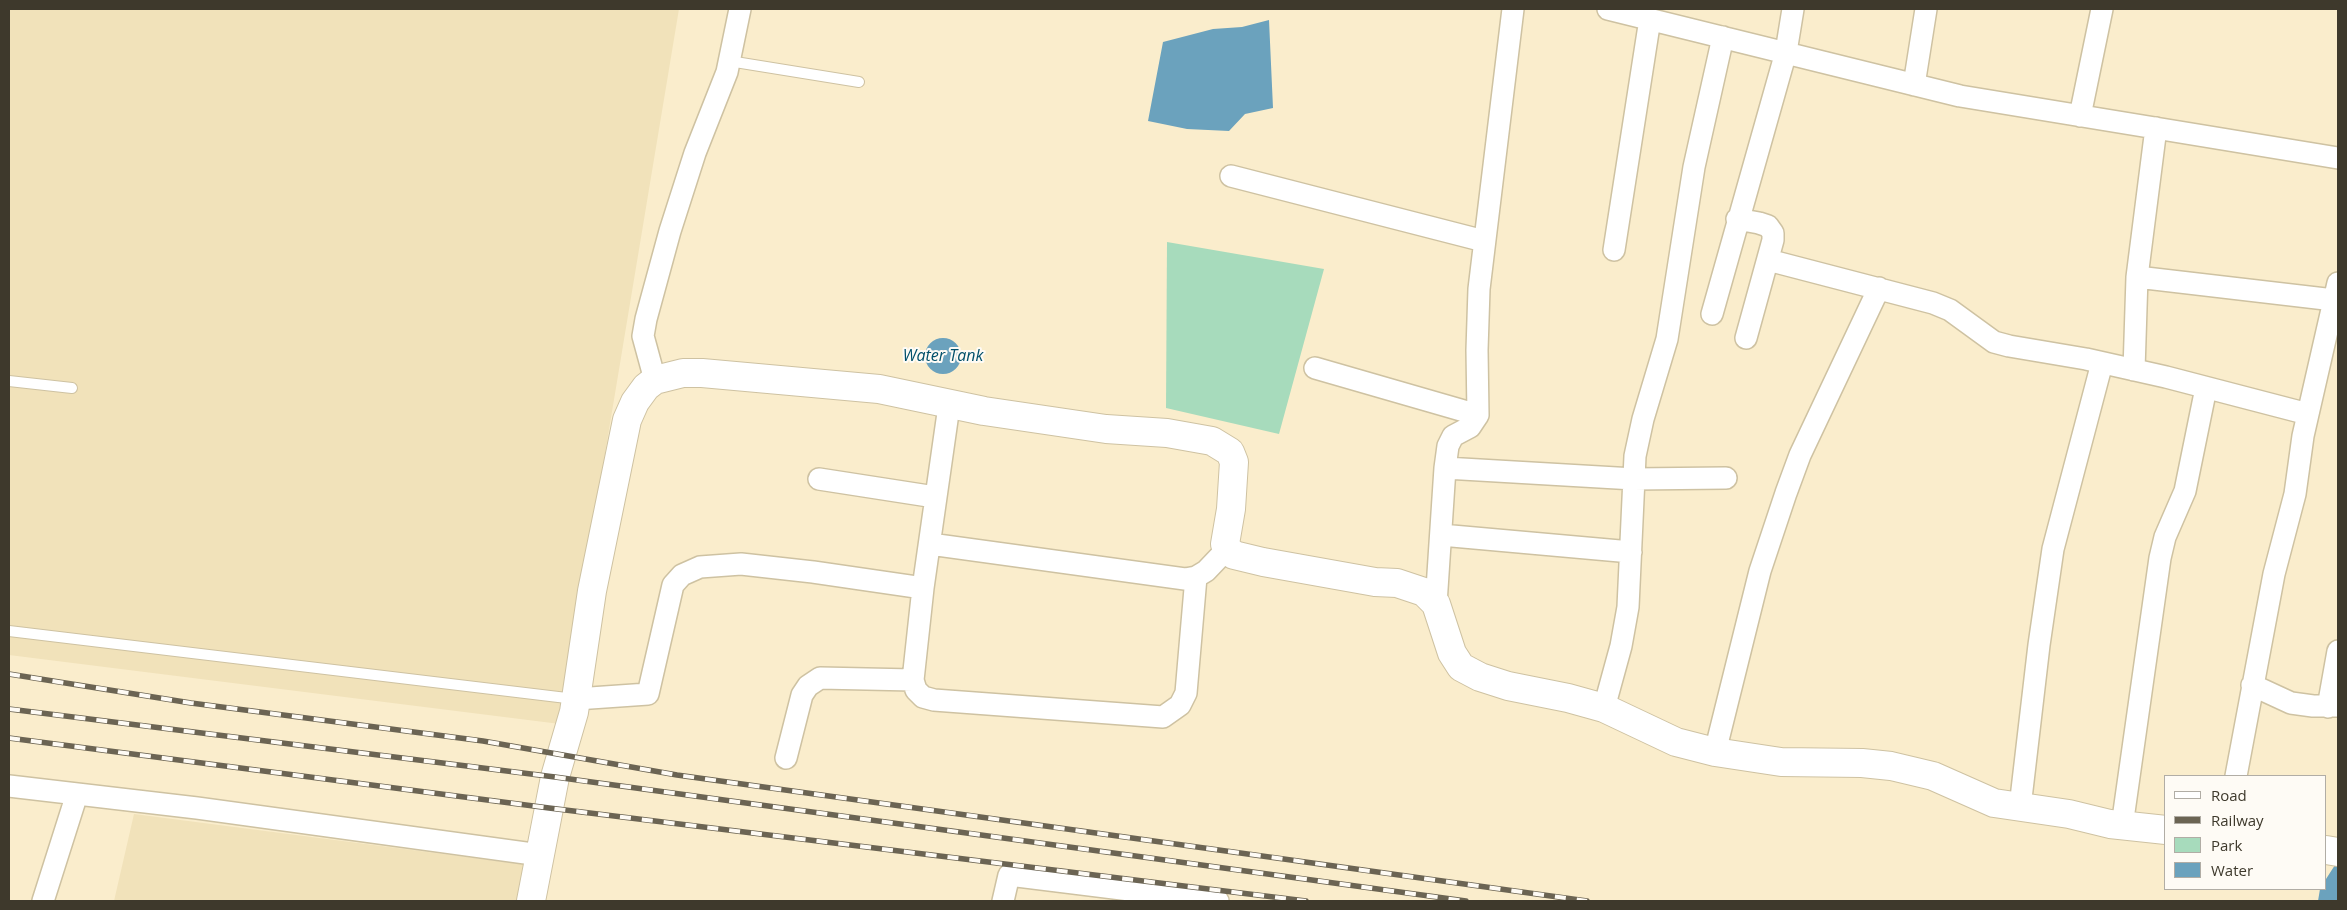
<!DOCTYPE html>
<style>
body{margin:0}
#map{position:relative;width:2347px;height:910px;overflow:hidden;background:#faedcc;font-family:"Open Sans",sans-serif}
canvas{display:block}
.frame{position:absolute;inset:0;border:10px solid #3e392c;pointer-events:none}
.legend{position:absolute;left:2164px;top:775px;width:162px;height:115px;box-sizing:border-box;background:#fefbf5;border:1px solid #b1ada5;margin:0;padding:6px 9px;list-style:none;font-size:15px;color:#3e392c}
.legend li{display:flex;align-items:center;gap:10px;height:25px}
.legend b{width:25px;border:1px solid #b1ada5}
</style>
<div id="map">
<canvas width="2347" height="910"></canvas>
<div class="frame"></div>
<ul class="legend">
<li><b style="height:6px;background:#fff"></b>Road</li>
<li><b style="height:6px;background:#6b6453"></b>Railway</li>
<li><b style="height:14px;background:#a7dbbc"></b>Park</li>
<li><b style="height:14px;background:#6ba2bd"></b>Water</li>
</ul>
</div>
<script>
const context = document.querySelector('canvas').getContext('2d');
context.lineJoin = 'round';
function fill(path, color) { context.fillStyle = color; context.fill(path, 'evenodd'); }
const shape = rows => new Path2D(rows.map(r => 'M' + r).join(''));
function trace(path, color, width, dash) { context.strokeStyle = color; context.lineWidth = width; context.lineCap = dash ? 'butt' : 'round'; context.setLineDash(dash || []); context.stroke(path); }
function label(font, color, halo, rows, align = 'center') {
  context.font = font + ' "Open Sans",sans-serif'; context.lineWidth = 4; context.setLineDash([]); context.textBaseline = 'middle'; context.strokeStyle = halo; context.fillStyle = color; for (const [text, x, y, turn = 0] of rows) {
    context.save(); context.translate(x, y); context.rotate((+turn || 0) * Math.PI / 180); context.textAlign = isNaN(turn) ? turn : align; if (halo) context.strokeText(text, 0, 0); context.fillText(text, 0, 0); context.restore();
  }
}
fill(shape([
 [9,9,679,9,560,724,9,655],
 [134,814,528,865,518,901,114,901]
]), '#f1e2ba');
fill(shape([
 [1167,242,1324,269,1279,434,1166,408]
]), '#a7dbbc');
fill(shape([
 [1269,20,1273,108,1245,114,1229,131,1187,129,1148,121,1163,42,1213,29,1242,27],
 '925 356a18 18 0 1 1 36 0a18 18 0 1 1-36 0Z',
 [2335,865,2338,865,2338,901,2318,901,2320,889,2326,889,2326,879]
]), '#6ba2bd');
const lane = shape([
 [729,61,859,82],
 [9,381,72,388],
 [9,631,575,699]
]);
const street = shape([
 [1608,9,1960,96,2338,158],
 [1914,85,1926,9],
 [2080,116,2102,9],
 [1231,176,1484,241],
 [1737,219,1759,223,1768,226,1773,233,1773,240,1746,338],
 [1614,250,1650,19],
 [1768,260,1933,303,1950,310,1994,342,2009,346,2086,359,2166,377,2308,414],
 [2137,277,2334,300],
 [1712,314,1786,52,1793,9],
 [1315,368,1478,415],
 [2134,370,2137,277,2156,128],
 [655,380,643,336,646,319,670,231,695,153,727,72,740,9],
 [949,406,923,588,913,680,916,690,923,697,934,700,1163,717,1180,705,1186,693,1196,577],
 [1445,468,1634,479,1726,478],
 [819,479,935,497],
 [1441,535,1631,552],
 [930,544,1185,579,1196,577,1206,571,1227,549],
 [1436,604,1445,468,1448,446,1453,436,1470,427,1478,415,1477,350,1479,289,1513,9],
 [2252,685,2291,703,2313,706,2338,706],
 [576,699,648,694,673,585,682,575,700,567,741,564,813,572,923,588],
 [2328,707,2338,651],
 [1604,708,1621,646,1628,607,1635,456,1643,419,1667,339,1694,167,1723,37],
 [1715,752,1760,571,1786,493,1800,455,1879,288],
 [786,758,802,695,808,686,820,678,913,680],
 [2236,776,2274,574,2295,494,2303,436,2338,283],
 [9,786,197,808,540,855],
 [2020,807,2039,645,2053,549,2102,363],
 [2122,826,2160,558,2165,537,2185,491,2206,388],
 [43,901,77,794],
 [1003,901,1009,875,1218,901]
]);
const secondary = shape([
 [2326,850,2338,852],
 [531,901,555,777,574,712,592,591,627,420,635,402,646,387,655,380,683,373,702,373,879,389,984,411,1106,429,1167,433,1212,441,1230,452,1234,462,1231,509,1225,544,1227,549,1234,555,1263,562,1375,582,1397,583,1424,592,1436,604,1452,653,1461,667,1480,677,1508,686,1568,698,1604,708,1676,742,1715,752,1781,762,1862,763,1891,766,1933,776,1994,803,2069,814,2110,824,2166,830]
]);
trace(lane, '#cec2a2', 12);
trace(street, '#cec2a2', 24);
trace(secondary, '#cec2a2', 30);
trace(lane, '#fff', 10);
trace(street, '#fff', 21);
trace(secondary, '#fff', 28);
const rail = shape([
 [9,674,191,703,483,741,677,775,1587,901],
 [9,709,555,777,1466,901],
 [9,738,549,808,1306,901]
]);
trace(rail, '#6b6453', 5.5);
trace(rail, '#fefbf5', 4, [11]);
label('italic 16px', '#004f6a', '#fefbf5', [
 ["Water Tank",943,356]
]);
</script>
